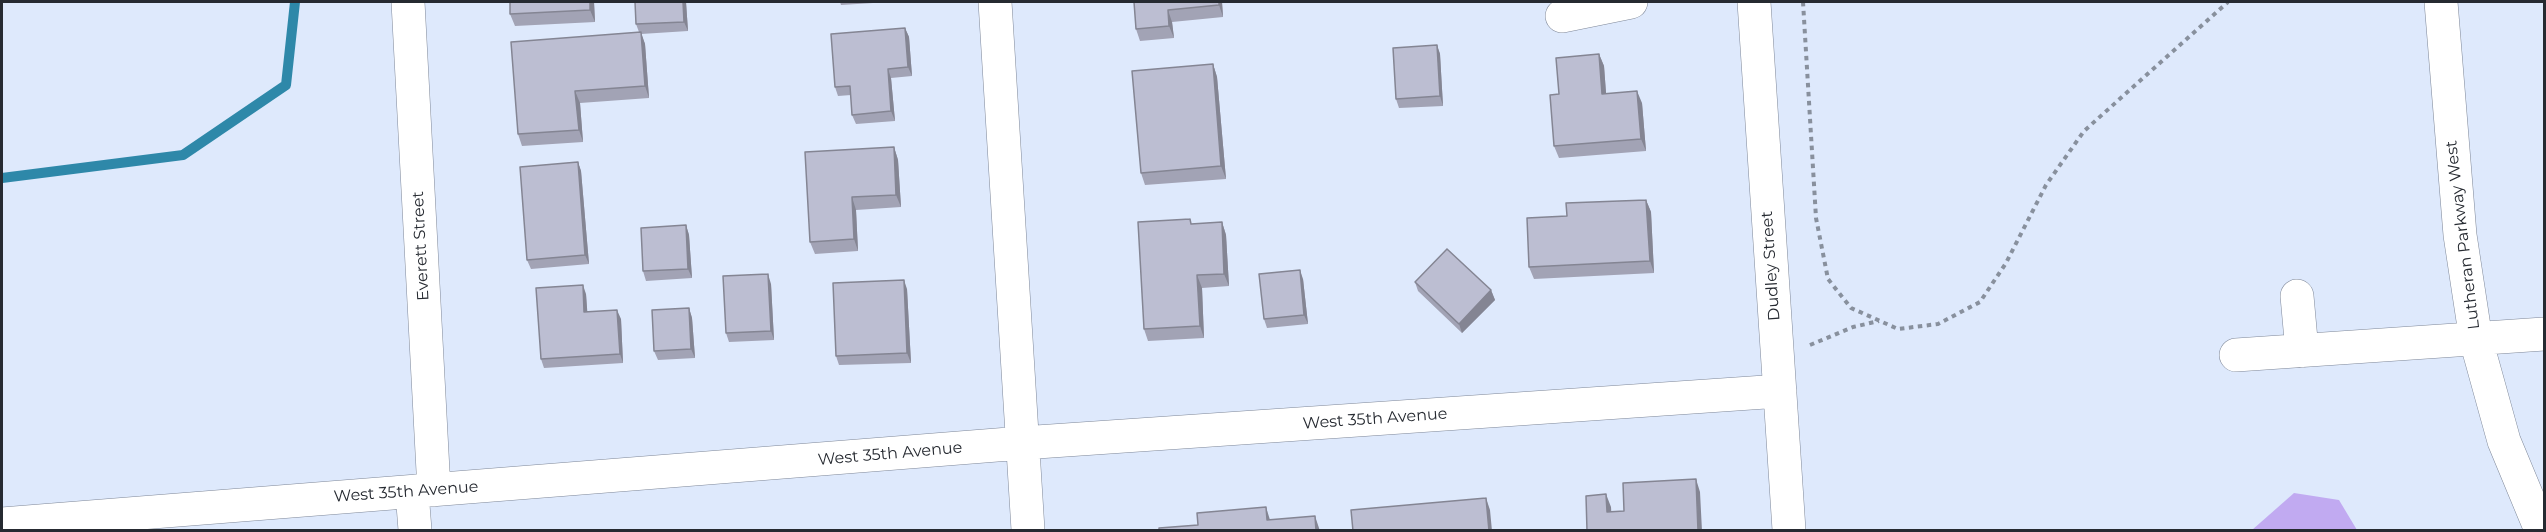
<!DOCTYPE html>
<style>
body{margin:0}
#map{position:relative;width:2546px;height:532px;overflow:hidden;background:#dee9fc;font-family:Montserrat,sans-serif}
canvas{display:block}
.frame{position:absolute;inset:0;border:3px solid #262a31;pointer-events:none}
</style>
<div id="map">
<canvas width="2546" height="532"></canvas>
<div class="frame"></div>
</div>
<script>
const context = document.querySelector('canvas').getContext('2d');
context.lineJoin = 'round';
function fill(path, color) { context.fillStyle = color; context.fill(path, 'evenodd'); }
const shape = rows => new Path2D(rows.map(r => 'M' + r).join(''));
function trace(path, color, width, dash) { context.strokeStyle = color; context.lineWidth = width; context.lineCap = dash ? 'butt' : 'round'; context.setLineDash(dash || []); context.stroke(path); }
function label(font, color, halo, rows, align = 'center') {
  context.font = font + ' Montserrat,sans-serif'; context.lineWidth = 4.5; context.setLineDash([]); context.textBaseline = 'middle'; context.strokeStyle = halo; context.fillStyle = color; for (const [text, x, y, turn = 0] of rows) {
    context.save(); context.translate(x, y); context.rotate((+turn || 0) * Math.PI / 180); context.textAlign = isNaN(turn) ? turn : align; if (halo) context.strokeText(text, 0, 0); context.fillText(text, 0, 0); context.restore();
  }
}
fill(shape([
 [2294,493,2339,500,2357,530,2252,530]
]), '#c1aaf1');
trace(shape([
 [2,178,183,155,286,85,295,2]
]), '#2e88a9', 10);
const minor = shape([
 [408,2,434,490],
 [995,2,1028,530],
 [1754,2,1789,530],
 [2441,2,2460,235,2476,340,2504,441,2541,530],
 [1562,16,1631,2],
 [2297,296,2302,351],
 [2236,355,2544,334],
 [412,492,415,530],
 [2,524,1022,443,1780,391]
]);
trace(minor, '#7e8798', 34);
trace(shape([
 [1803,2,1816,218,1828,279,1851,308,1898,329,1938,324,1980,302,2006,263,2046,185,2084,131,2228,2],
 [1810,345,1853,327,1879,321]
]), '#88909d', 4, [4.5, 4.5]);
trace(minor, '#fff', 33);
fill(shape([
 [594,2,595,22,515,26,510,14],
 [686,2,688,31,641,34,645,44,649,98,580,103,583,142,522,146,518,134,639,32,636,24],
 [840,2,889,2,841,5],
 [1134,2,1222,2,1223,17,1172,22,1174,38,1140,41,1136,29],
 [905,28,909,37,912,76,891,78,895,121,856,124,852,115,851,95,838,96,835,87],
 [1437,45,1440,54,1443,106,1399,108,1396,99],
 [1599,54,1604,66,1606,93,1642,103,1646,151,1559,158,1554,146,1559,94],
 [1213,64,1217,77,1226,179,1145,185,1141,173],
 [894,147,898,160,901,207,856,210,858,251,815,254,810,242],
 [578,162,581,171,589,264,531,269,527,260],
 [1646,200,1651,212,1654,273,1534,279,1529,267,1567,216],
 [1222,222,1226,235,1229,286,1202,288,1204,338,1148,341,1144,329,1192,224],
 [686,225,689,235,692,278,646,281,643,271],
 [1303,279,1308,324,1267,328,1264,319],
 [1415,282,1491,290,1495,300,1462,333,1418,291],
 [771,284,774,340,729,342,726,333],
 [907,289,911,363,839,365,836,356],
 [586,294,587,311,621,319,623,363,544,368,541,359],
 [689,308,692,318,695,358,658,360,654,351]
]), '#a2a3b5');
fill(shape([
 [590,2,594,2,595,22,590,10],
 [683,2,686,2,688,31,684,22],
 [1219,2,1222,2,1223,17,1219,5],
 [1168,10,1172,22,1174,38,1169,26],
 [905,28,909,37,912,76,908,67],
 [641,32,645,44,649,98,645,86],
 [1437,45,1440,54,1443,106,1440,96],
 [1599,54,1604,66,1607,106,1602,94],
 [1213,64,1217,77,1226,179,1221,166],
 [888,69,891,78,895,121,891,111],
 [575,91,580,103,583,142,579,130],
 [1637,91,1642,103,1646,151,1641,139],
 [894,147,898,160,901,207,896,195],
 [578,162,581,171,589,264,585,255],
 [852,197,856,210,858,251,854,239],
 [1646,200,1651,212,1654,273,1650,261],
 [1222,222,1226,235,1229,286,1224,274],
 [686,225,689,235,692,278,688,269],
 [1300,270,1303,279,1308,324,1304,315],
 [768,274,771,284,774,340,771,331],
 [1197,275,1202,288,1204,338,1200,326],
 [904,280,907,289,911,363,907,353],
 [583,285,586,294,588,321,584,312],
 [1491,290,1495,300,1462,333,1459,324],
 [689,308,692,318,695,358,691,349],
 [617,310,621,319,623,363,620,354],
 [1696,479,1700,492,1702,531,1698,531],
 [1606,494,1611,507,1612,524,1607,512],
 [1486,498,1490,510,1492,531,1489,531],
 [1266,507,1270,520,1267,520],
 [1315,516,1320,531,1316,531]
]), '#848593');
const building = shape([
 [510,2,590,2,590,10,510,14,510,2],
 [635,2,683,2,684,22,636,24,635,2],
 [1134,2,1219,2,1219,5,1168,10,1169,26,1136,29,1134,2],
 [905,28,908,67,888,69,891,111,852,115,850,86,835,87,831,34,905,28],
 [641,32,645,86,575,91,579,130,518,134,511,42,641,32],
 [1437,45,1440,96,1396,99,1393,48,1437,45],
 [1599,54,1602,94,1637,91,1641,139,1554,146,1550,95,1559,94,1556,58,1599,54],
 [1213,64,1221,166,1141,173,1132,71,1213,64],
 [894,147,896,195,852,197,854,239,810,242,805,152,894,147],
 [578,162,585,255,527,260,520,167,578,162],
 [1646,200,1650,261,1529,267,1527,218,1567,216,1566,203,1646,200],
 [1190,219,1191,224,1222,222,1224,274,1197,275,1200,326,1144,329,1138,222,1190,219],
 [686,225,688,269,643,271,641,228,686,225],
 [1447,249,1491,290,1459,324,1415,282,1447,249],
 [1300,270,1304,315,1264,319,1259,274,1300,270],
 [768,274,771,331,726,333,723,276,768,274],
 [904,280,907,353,836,356,833,283,904,280],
 [583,285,584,312,617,310,620,354,541,359,536,288,583,285],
 [689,308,691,349,654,351,652,310,689,308],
 [1696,479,1698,531,1587,531,1586,496,1606,494,1607,512,1624,511,1623,483,1696,479],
 [1486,498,1489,531,1353,531,1351,510,1486,498],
 [1266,507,1267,520,1315,516,1316,531,1159,531,1159,528,1198,525,1197,513,1266,507]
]);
fill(building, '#bcbed2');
trace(building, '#848593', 1.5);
label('16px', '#262a31', '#fff', [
 ["Lutheran Parkway West",2463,235,-97],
 ["Everett Street",421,246,-93],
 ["Dudley Street",1771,266,-94],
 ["West 35th Avenue",1375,419,-4],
 ["West 35th Avenue",890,454,-5],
 ["West 35th Avenue",406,492,-4]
]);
</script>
